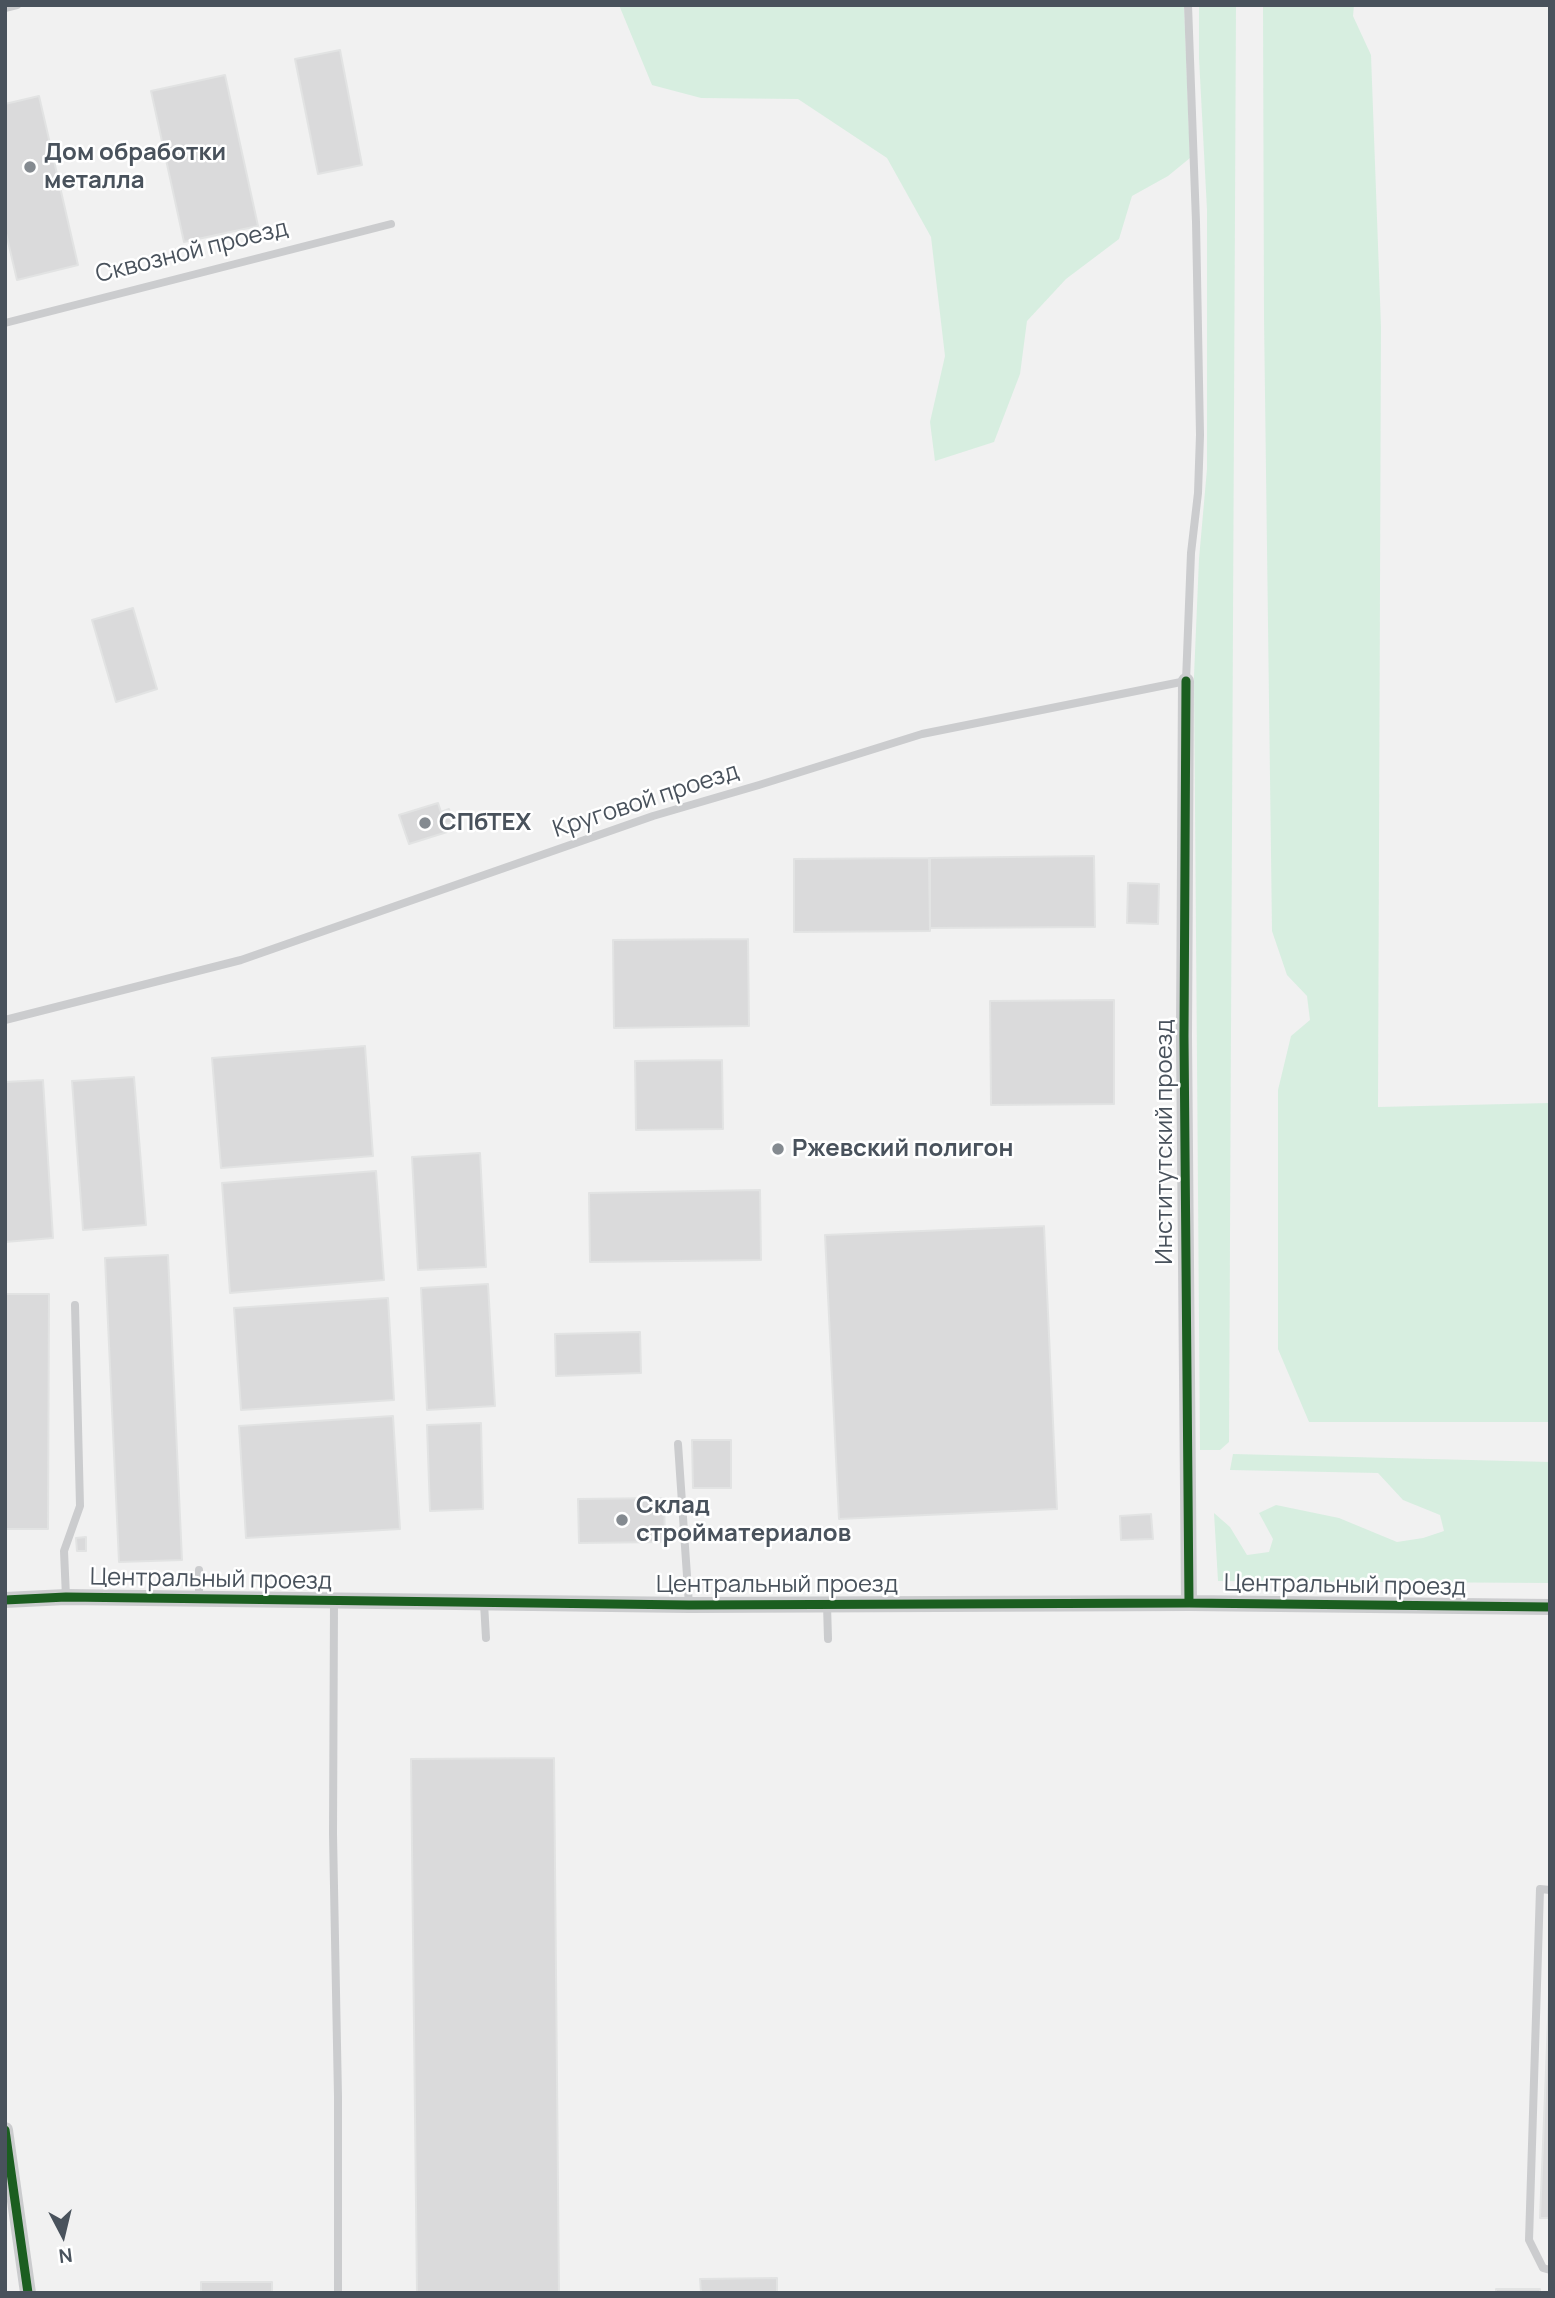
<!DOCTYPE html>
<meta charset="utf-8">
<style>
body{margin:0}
#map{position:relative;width:1555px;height:2298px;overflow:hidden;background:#f1f1f1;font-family:Manrope,sans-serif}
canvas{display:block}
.frame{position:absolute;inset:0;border:7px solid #49525c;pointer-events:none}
.north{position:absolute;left:28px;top:2200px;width:70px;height:70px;-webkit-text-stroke:5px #fff;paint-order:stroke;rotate:173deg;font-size:19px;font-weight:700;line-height:28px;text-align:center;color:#49525c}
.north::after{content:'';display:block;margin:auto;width:24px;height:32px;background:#49525c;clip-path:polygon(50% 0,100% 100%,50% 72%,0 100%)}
</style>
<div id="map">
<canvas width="1555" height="2298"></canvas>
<div class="frame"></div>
<div class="north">N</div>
</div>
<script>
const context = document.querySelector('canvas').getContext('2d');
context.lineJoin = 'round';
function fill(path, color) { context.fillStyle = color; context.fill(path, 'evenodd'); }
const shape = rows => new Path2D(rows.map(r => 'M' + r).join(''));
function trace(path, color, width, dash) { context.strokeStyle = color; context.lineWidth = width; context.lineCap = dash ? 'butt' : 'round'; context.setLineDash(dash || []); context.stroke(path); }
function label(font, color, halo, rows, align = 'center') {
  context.font = font + ' Manrope,sans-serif'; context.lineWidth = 5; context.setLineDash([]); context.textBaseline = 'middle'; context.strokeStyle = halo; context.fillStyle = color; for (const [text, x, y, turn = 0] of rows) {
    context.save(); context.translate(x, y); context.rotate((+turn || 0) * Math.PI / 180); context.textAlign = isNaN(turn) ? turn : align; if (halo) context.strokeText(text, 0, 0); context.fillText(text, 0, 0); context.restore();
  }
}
fill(shape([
 [619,5,1184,5,1190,158,1168,176,1132,196,1119,239,1066,279,1027,321,1020,374,994,442,935,461,930,422,945,356,931,237,887,158,798,99,701,98,652,85],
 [1199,5,1236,5,1229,1442,1220,1450,1200,1450,1194,676,1199,559,1207,469,1207,210,1199,58],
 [1263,5,1354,5,1353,16,1371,55,1381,327,1378,1107,1550,1103,1550,1422,1309,1422,1278,1349,1278,1090,1291,1036,1310,1020,1307,996,1287,975,1272,931,1264,318],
 [1233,1454,1550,1462,1550,1583,1218,1581,1214,1513,1230,1527,1247,1555,1269,1552,1273,1539,1259,1513,1276,1505,1339,1518,1397,1542,1423,1538,1444,1531,1440,1515,1403,1500,1378,1473,1230,1470]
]), '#d7eee0');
const building = shape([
 [340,50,362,165,318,174,295,59,340,50],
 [225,75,258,226,184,242,151,91,225,75],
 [39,96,78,265,17,280,5,229,5,104,39,96],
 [133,608,157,689,116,702,92,620,133,608],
 [438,803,441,812,449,809,453,822,445,824,447,832,409,844,399,815,438,803],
 [1094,856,1095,927,930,928,930,858,1094,856],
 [929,858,930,931,794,932,794,859,929,858],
 [1128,883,1159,884,1158,924,1127,923,1128,883],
 [748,939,749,1026,614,1028,613,940,748,939],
 [1114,1000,1114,1104,991,1105,990,1001,1114,1000],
 [365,1046,373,1156,221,1168,212,1058,365,1046],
 [722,1060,723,1129,636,1130,635,1061,722,1060],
 [134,1077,146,1225,83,1230,72,1081,134,1077],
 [43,1080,53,1238,5,1242,5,1082,43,1080],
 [480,1153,486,1267,418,1270,412,1157,480,1153],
 [376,1171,384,1280,230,1293,222,1183,376,1171],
 [760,1190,761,1260,590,1262,589,1193,760,1190],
 [1044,1226,1057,1509,839,1519,825,1235,1044,1226],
 [168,1255,182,1560,119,1562,105,1258,168,1255],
 [488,1284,495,1406,427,1410,421,1288,488,1284],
 [5,1294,49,1294,48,1529,5,1529,5,1294],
 [388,1298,394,1400,241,1410,234,1308,388,1298],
 [640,1332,641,1373,556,1376,555,1334,640,1332],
 [393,1416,400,1529,246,1538,239,1426,393,1416],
 [481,1423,483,1509,430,1511,427,1425,481,1423],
 [692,1440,731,1440,731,1488,693,1488,692,1440],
 [664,1498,665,1542,579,1543,578,1499,664,1498],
 [1151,1514,1153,1539,1121,1540,1120,1516,1151,1514],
 [86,1537,86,1551,77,1551,76,1538,86,1537],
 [554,1758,559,2293,417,2293,411,1759,554,1758],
 [1550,1971,1550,2218,1540,2218,1550,1971],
 [777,2278,777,2293,701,2293,700,2279,777,2278],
 [201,2282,272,2282,272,2293,201,2293,201,2282],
 [1496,2289,1540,2289,1540,2293,1496,2293,1496,2289]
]);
fill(building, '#dadadb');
trace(building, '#e2e3e3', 2);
trace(shape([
 [5,8,17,5],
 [5,323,391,224],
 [5,1020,241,960,653,816,759,785,922,734,1186,681,1191,553,1198,493,1200,435,1196,222,1188,5],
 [678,1444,689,1605],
 [66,1597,64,1551,80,1506,75,1305],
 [199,1599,199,1570],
 [334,1602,333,1834,338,2097,338,2293],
 [484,1603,486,1638],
 [827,1605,828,1639],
 [1550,1890,1540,1889,1529,2240,1543,2268,1550,2270]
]), '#cbccce', 8);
trace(shape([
 [1186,681,1184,1036,1189,1603],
 [5,1600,66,1597,689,1605,1189,1603,1550,1607],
 [5,2130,28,2293]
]), '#cbccce', 16);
trace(shape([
 [1186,681,1184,1036,1189,1603],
 [5,1600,66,1597,689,1605,1189,1603,1550,1607],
 [5,2130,28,2293]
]), '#1b5e20', 9);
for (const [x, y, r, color] of [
 [30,167,7,"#848a90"],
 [425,823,7,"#848a90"],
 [778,1149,7,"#848a90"],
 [622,1520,7,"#848a90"]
]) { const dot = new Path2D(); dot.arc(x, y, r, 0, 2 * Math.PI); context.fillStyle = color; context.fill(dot); trace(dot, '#fff', 2.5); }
label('bold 24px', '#49525c', '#fff', [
 ["Дом обработки",44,153],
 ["металла",44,181],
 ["СПбТЕХ",439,823],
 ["Ржевский полигон",792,1149],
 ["Склад",636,1506],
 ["стройматериалов",636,1534]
], 'left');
label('24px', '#49525c', '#fff', [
 ["Сквозной проезд",192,252,-14],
 ["Круговой проезд",646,801,-18],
 ["Институтский проезд",1165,1142,-90],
 ["Центральный проезд",211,1580,1],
 ["Центральный проезд",777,1585],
 ["Центральный проезд",1345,1586,1]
]);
</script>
